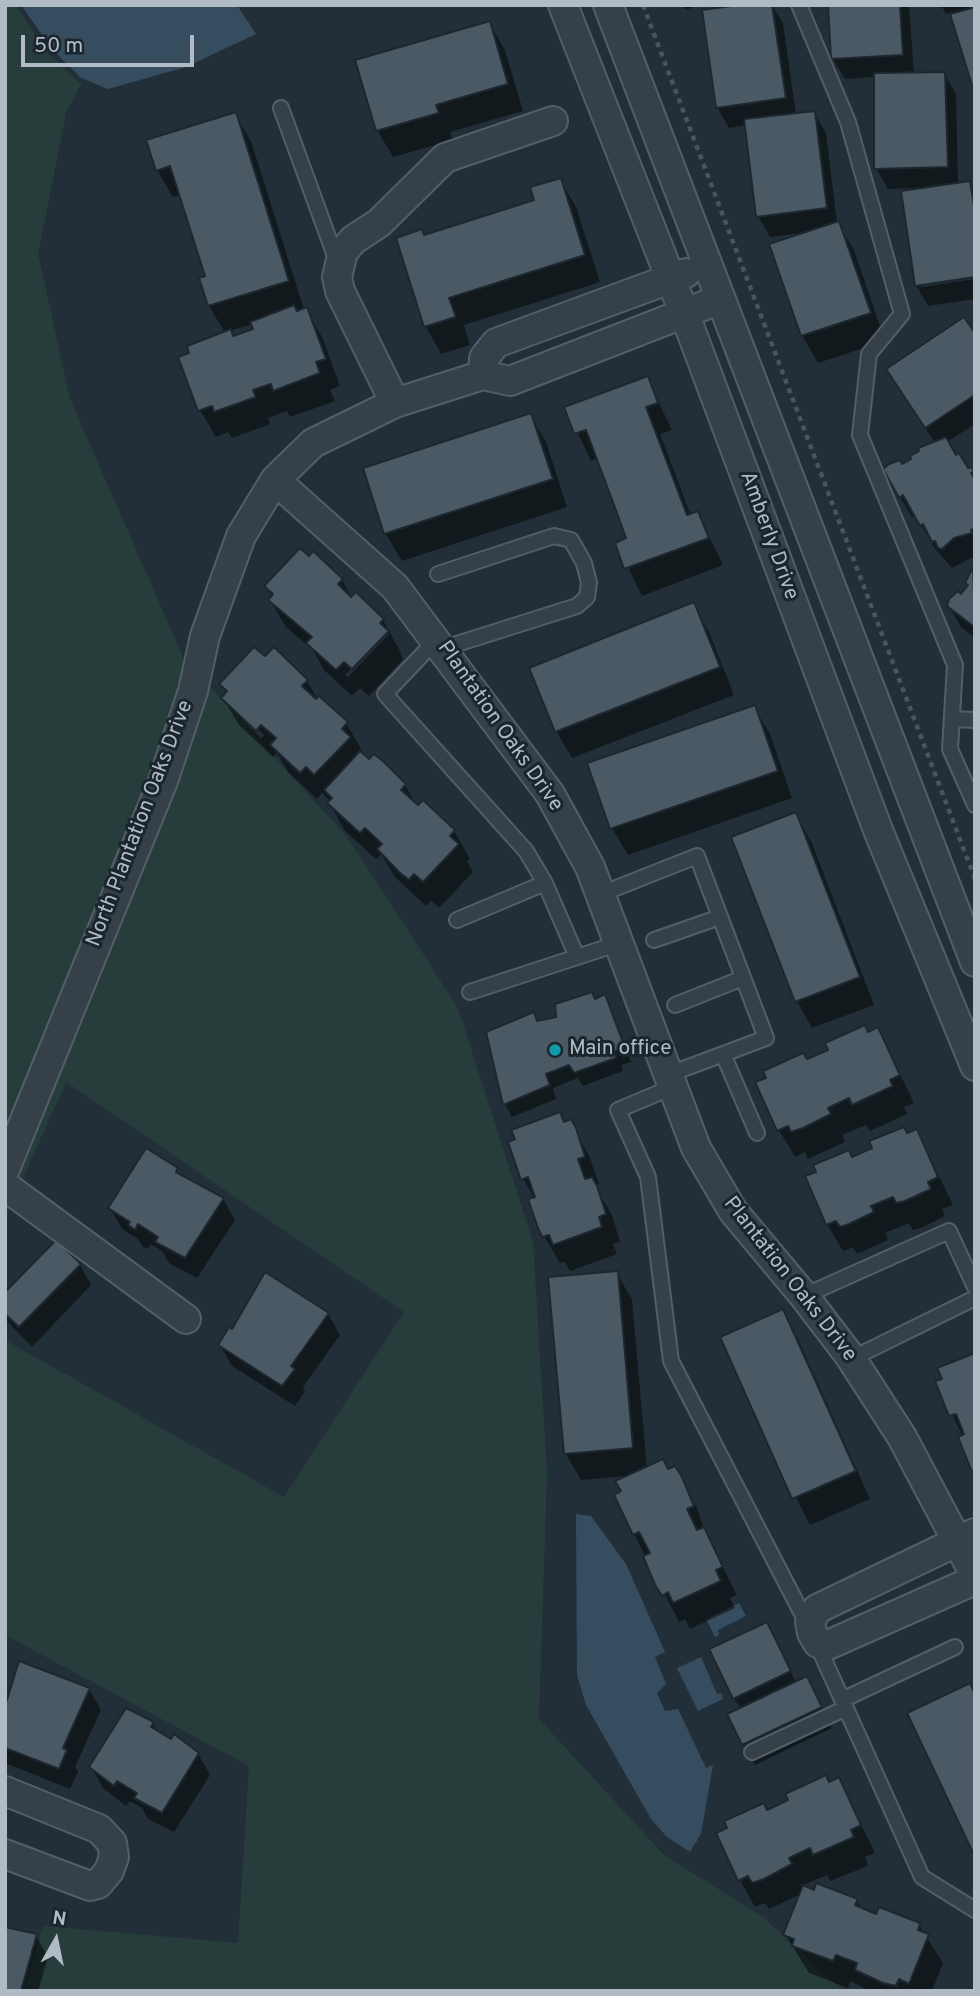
<!DOCTYPE html>
<style>
body{margin:0}
#map{position:relative;width:980px;height:1996px;overflow:hidden;background:#222f38;font-family:Overpass,sans-serif}
canvas{display:block}
.frame{position:absolute;inset:0;border:7px solid #b1bbc5;pointer-events:none}
.north{position:absolute;left:21px;top:1905px;width:70px;height:70px;-webkit-text-stroke:5px #1b252d;paint-order:stroke;rotate:9deg;font-size:19px;font-weight:700;line-height:28px;text-align:center;color:#b1bbc5}
.north::after{content:'';display:block;margin:auto;width:24px;height:32px;background:#b1bbc5;clip-path:polygon(50% 0,100% 100%,50% 72%,0 100%)}
.scale{position:absolute;left:21px;top:35px;width:173px;height:32px;box-sizing:border-box;border:4px solid #b1bbc5;border-top:0;padding-left:9px;font-size:21px;line-height:24px;white-space:nowrap;color:#b1bbc5;-webkit-text-stroke:5px #1b252d;paint-order:stroke}
</style>
<div id="map">
<canvas width="980" height="1996"></canvas>
<div class="frame"></div>
<div class="north">N</div>
<div class="scale">50 m</div>
</div>
<script>
const context = document.querySelector('canvas').getContext('2d');
context.lineJoin = 'round';
function fill(path, color) { context.fillStyle = color; context.fill(path, 'evenodd'); }
const shape = rows => new Path2D(rows.map(r => 'M' + r).join(''));
function trace(path, color, width, dash) { context.strokeStyle = color; context.lineWidth = width; context.lineCap = dash ? 'butt' : 'round'; context.setLineDash(dash || []); context.stroke(path); }
function label(font, color, halo, rows, align = 'center') {
  context.font = font + ' Overpass,sans-serif'; context.lineWidth = 6; context.setLineDash([]); context.textBaseline = 'middle'; context.strokeStyle = halo; context.fillStyle = color; for (const [text, x, y, turn = 0] of rows) {
    context.save(); context.translate(x, y); context.rotate((+turn || 0) * Math.PI / 180); context.textAlign = isNaN(turn) ? turn : align; if (halo) context.strokeText(text, 0, 0); context.fillText(text, 0, 0); context.restore();
  }
}
fill(shape([
 [5,5,15,5,49,54,81,84,66,113,38,254,70,399,183,657,348,838,458,1008,533,1242,547,1472,539,1719,664,1855,763,1917,843,1991,24,1991,43,1926,238,1943,249,1766,5,1635,5,1340,284,1497,404,1312,66,1082,5,1218]
]), '#273d3b');
fill(shape([
 [21,5,237,5,256,34,186,67,108,89,81,78,52,49],
 [576,1514,591,1516,626,1564,665,1652,655,1657,666,1684,657,1693,665,1711,678,1709,706,1768,713,1765,701,1834,690,1852,667,1837,651,1819,586,1705,577,1675],
 [739,1603,746,1616,718,1630,719,1635,715,1637,706,1619],
 [701,1657,717,1694,721,1693,723,1699,698,1711,677,1668]
]), '#364d5f');
fill(shape([
 [683,5,699,5,686,10],
 [752,5,772,5,783,23,796,115,814,112,826,133,837,223,854,250,885,341,818,363,802,335,802,233,770,237,758,216,746,125,729,128,717,107],
 [829,5,909,5,914,74,944,73,956,94,958,184,969,183,975,192,975,276,922,283,922,287,975,279,975,299,928,306,916,285,914,188,888,189,876,168,876,77,845,79,833,59],
 [941,5,975,5,975,89,952,12,946,14],
 [489,23,505,50,523,111,450,132,453,140,393,157,377,130],
 [235,114,251,141,304,310,306,309,322,337,340,386,330,390,335,401,290,417,287,411,268,418,270,424,232,438,228,432,216,437,200,410,225,333,209,306,201,279,207,278,181,195,173,197,157,170],
 [253,324,255,330,234,337,230,331],
 [560,180,576,207,600,282,464,325,470,345,441,354,426,327,398,239,425,237,537,202],
 [975,336,975,424,947,442,956,457,975,476,975,556,952,568,933,546,916,515,912,517,900,497,902,466,935,443,888,370],
 [647,378,672,430,660,434,691,516,698,513,723,565,642,596,617,544,629,539,598,458,591,461,566,408],
 [530,415,546,442,567,507,402,561,386,534,365,469],
 [309,558,342,580,352,599,383,620,398,647,403,659,369,696,360,688,352,696,324,670,313,650,286,627,270,600,272,597,266,587],
 [386,631,389,634,348,677,345,675],
 [975,569,975,638,961,627,949,606,969,587],
 [693,605,709,632,734,695,572,758,556,731],
 [265,659,307,681,318,700,346,723,362,751,360,753,405,785,418,808,423,803,454,831,470,859,467,861,473,872,439,908,431,900,426,906,395,877,381,854,376,859,345,831,330,804,331,802,322,793,317,799,288,772,277,753,273,757,239,725,223,698,227,694,221,684],
 [241,714,264,735,261,738,241,719],
 [754,707,770,734,792,798,628,855,612,828],
 [795,814,811,841,874,1005,812,1028,797,1001],
 [604,996,631,1062,621,1065,623,1071,583,1086,578,1078,553,1088,556,1099,512,1117,505,1104,534,1015,538,1022,558,1018],
 [878,1029,914,1103,904,1107,907,1114,870,1131,866,1125,842,1135,845,1142,808,1159,805,1152,795,1157,779,1130,806,1061],
 [559,1114,565,1123,570,1121,590,1158,599,1184,595,1186,612,1215,620,1242,613,1244,617,1254,570,1271,565,1262,560,1263,544,1236,535,1199,523,1179],
 [917,1131,953,1205,942,1209,945,1216,921,1228,913,1230,909,1223,885,1233,888,1240,857,1254,853,1247,843,1251,827,1224,852,1159],
 [176,1169,180,1176,223,1199,235,1220,197,1278,169,1263,162,1251,151,1244,147,1249,142,1246,138,1239,122,1229,110,1208],
 [80,1265,91,1285,32,1347,5,1319,5,1294],
 [617,1273,632,1300,647,1468,669,1471,674,1468,696,1506,706,1534,737,1595,730,1598,735,1608,690,1629,685,1619,679,1622,634,1534,623,1492,629,1476,581,1480,565,1453],
 [783,1312,798,1339,870,1499,810,1525,781,1467],
 [328,1314,340,1335,303,1387,305,1391,295,1406,232,1366,220,1345,233,1332],
 [975,1355,975,1473,960,1438,963,1437,937,1382],
 [767,1624,796,1683,818,1699,832,1728,755,1765,743,1744,741,1709,734,1698],
 [89,1689,101,1710,75,1767,78,1772,70,1789,5,1763,5,1708],
 [153,1723,159,1734,198,1754,210,1775,174,1832,148,1819,142,1808,130,1801,126,1806,103,1788,91,1767],
 [839,1780,875,1853,865,1857,868,1865,858,1870,830,1881,827,1875,801,1886,856,1900,863,1911,919,1925,943,1963,932,1991,869,1991,851,1981,848,1988,809,1973,785,1934,801,1894,769,1909,765,1903,755,1907,740,1880,767,1812],
 [36,1936,48,1957,38,1991,5,1991]
]), '#0007');
const building = shape([
 [739,5,772,5,786,98,716,108,702,10,739,5],
 [828,5,900,5,903,55,831,59,828,5],
 [975,7,975,95,950,14,975,7],
 [490,21,508,84,436,105,439,113,376,131,355,60,490,21],
 [945,72,948,167,874,169,874,73,945,72],
 [815,111,827,208,756,217,744,119,815,111],
 [236,112,289,281,208,306,199,278,205,276,170,166,156,171,146,140,236,112],
 [561,178,585,255,449,298,456,317,424,327,396,238,422,229,424,235,534,200,530,187,561,178],
 [970,181,975,212,975,277,915,286,901,191,970,181],
 [839,221,871,313,801,336,769,244,839,221],
 [294,305,297,311,307,307,326,359,316,362,320,373,273,391,271,384,253,390,256,397,214,412,212,406,198,411,178,357,189,353,187,346,231,329,233,336,253,329,250,322,294,305],
 [964,317,975,333,975,395,925,428,886,369,964,317],
 [648,376,658,403,646,407,687,515,698,511,709,538,624,569,615,543,626,538,617,513,586,430,574,434,564,407,648,376],
 [531,413,553,479,384,534,363,468,531,413],
 [946,437,956,455,959,453,968,468,971,467,974,471,971,473,975,480,975,528,971,530,972,533,954,538,942,549,938,548,935,541,932,542,923,524,920,526,903,495,899,498,883,469,889,464,900,460,902,464,911,459,910,456,919,451,918,448,946,437],
 [300,548,309,556,313,551,343,579,338,584,351,597,356,592,384,619,380,623,389,631,352,669,344,662,336,670,306,643,312,637,268,600,273,594,264,586,300,548],
 [973,567,975,623,973,626,947,606,949,599,958,591,961,594,968,585,965,583,973,567],
 [694,602,720,667,555,732,529,668,694,602],
 [254,647,265,656,274,647,308,680,302,686,316,699,319,696,348,722,342,729,351,737,314,775,306,767,300,773,270,745,276,738,261,725,256,731,221,698,227,691,219,684,254,647],
 [755,705,778,771,610,829,587,763,755,705],
 [360,751,369,759,374,754,384,762,406,784,401,790,418,805,423,800,455,830,450,836,459,844,423,882,414,874,409,880,399,872,377,849,382,844,365,828,360,833,327,803,332,798,324,790,360,751],
 [796,812,860,977,795,1002,731,837,796,812],
 [592,992,595,999,605,994,625,1048,615,1051,616,1058,574,1073,569,1065,546,1074,550,1085,503,1105,486,1032,534,1012,537,1021,556,1017,555,1004,592,992],
 [865,1025,868,1032,878,1027,900,1075,890,1080,893,1086,852,1105,849,1098,828,1108,831,1114,803,1128,791,1132,788,1126,777,1131,755,1082,766,1078,763,1071,803,1053,807,1059,828,1050,825,1043,865,1025],
 [560,1112,564,1122,571,1119,576,1128,585,1157,578,1159,585,1179,592,1177,597,1186,606,1214,599,1217,602,1227,553,1245,549,1235,542,1237,538,1228,528,1199,535,1197,528,1177,521,1180,508,1142,515,1139,511,1130,560,1112],
 [904,1127,907,1133,917,1129,938,1177,928,1182,931,1189,905,1201,896,1203,893,1197,871,1206,874,1212,849,1224,840,1227,836,1221,826,1225,805,1176,816,1172,813,1165,849,1150,852,1157,872,1148,869,1141,904,1127],
 [146,1148,178,1168,176,1172,224,1198,185,1258,155,1242,158,1237,138,1224,135,1230,128,1225,130,1222,108,1208,146,1148],
 [56,1240,81,1264,19,1327,5,1314,5,1292,56,1240],
 [618,1271,633,1448,564,1454,548,1277,618,1271],
 [265,1272,329,1313,291,1366,295,1369,282,1386,218,1345,229,1327,232,1329,265,1272],
 [783,1309,856,1471,792,1499,720,1337,783,1309],
 [975,1353,975,1471,972,1472,958,1437,964,1434,956,1414,949,1416,935,1381,942,1379,937,1368,975,1353],
 [663,1459,668,1469,675,1466,682,1477,694,1506,687,1509,697,1530,704,1527,723,1567,716,1570,721,1581,673,1603,668,1592,662,1596,655,1585,643,1556,650,1553,639,1532,633,1535,614,1495,621,1491,615,1481,663,1459],
 [767,1622,791,1671,733,1699,709,1649,767,1622],
 [19,1661,90,1688,63,1748,67,1750,59,1769,5,1748,5,1706,19,1661],
 [807,1676,822,1707,742,1745,727,1714,807,1676],
 [970,1683,975,1694,975,1857,907,1713,970,1683],
 [126,1708,154,1722,151,1727,171,1739,174,1734,199,1753,162,1813,134,1798,137,1793,117,1781,114,1786,89,1767,126,1708],
 [826,1775,829,1782,839,1777,861,1825,851,1830,854,1837,813,1855,810,1848,789,1858,792,1864,764,1879,752,1883,748,1876,738,1881,716,1833,727,1828,724,1821,764,1803,767,1810,788,1800,785,1794,826,1775],
 [816,1883,858,1899,855,1905,876,1914,879,1907,920,1923,918,1930,929,1934,909,1984,899,1979,896,1986,883,1983,855,1970,857,1963,836,1955,833,1961,792,1946,794,1939,783,1935,803,1885,814,1890,816,1883],
 [5,1927,37,1934,21,1991,5,1991,5,1927]
]);
fill(building, '#4b5964');
trace(building, '#1d2730', 2);
const lane = shape([
 [799,5,848,122,902,314,869,354,860,435,955,665,950,749,975,805],
 [281,108,338,264],
 [438,574,554,536,571,540,584,563,589,583,587,597,577,606,444,648],
 [437,639,385,694,526,851,545,883,577,957],
 [952,719,975,720],
 [601,894,697,856,766,1038,670,1074],
 [457,920,545,883],
 [654,940,720,917],
 [470,992,620,943],
 [675,1005,743,978],
 [723,1054,757,1133],
 [675,1086,618,1110,648,1177,671,1361,812,1633,922,1877,975,1910],
 [804,1296,949,1231,975,1287],
 [851,1359,975,1298],
 [842,1700,955,1647],
 [752,1752,846,1708]
]);
const street = shape([
 [563,5,685,315,878,830,975,1066],
 [608,5,975,962],
 [483,375,484,358,496,343,686,273],
 [395,403,340,291,337,277,343,252,353,240,379,223,445,158,553,121],
 [275,480,395,587,550,794,590,867,696,1148,733,1211,804,1296,849,1355,902,1437,975,1575],
 [5,1169,163,781,193,691,205,636,241,536,275,480,313,443,395,403,483,375,510,381,721,299],
 [5,1186,186,1319],
 [975,1533,817,1609,810,1622,812,1633,818,1643,828,1645,975,1580],
 [5,1791,99,1829,112,1843,114,1857,109,1871,98,1884,90,1886,5,1854]
]);
trace(lane, '#545e67', 18);
trace(street, '#545e67', 32);
trace(shape([
 [643,5,975,879]
]), '#445858', 4.5, [5, 5]);
trace(lane, '#364049', 14);
trace(street, '#364049', 28);
for (const [x, y, r, color] of [
 [555,1050,7,"#0f9aa8"]
]) { const dot = new Path2D(); dot.arc(x, y, r, 0, 2 * Math.PI); context.fillStyle = color; context.fill(dot); trace(dot, '#1b252d', 2.5); }
label('21px', '#b1bbc5', '#1b252d', [
 ["Amberly Drive",768,536,70],
 ["Plantation Oaks Drive",499,727,55],
 ["North Plantation Oaks Drive",141,824,-69],
 ["Plantation Oaks Drive",789,1280,52]
]);
label('21px', '#b1bbc5', '#1b252d', [
 ["Main office",569,1050]
], 'left');
</script>
